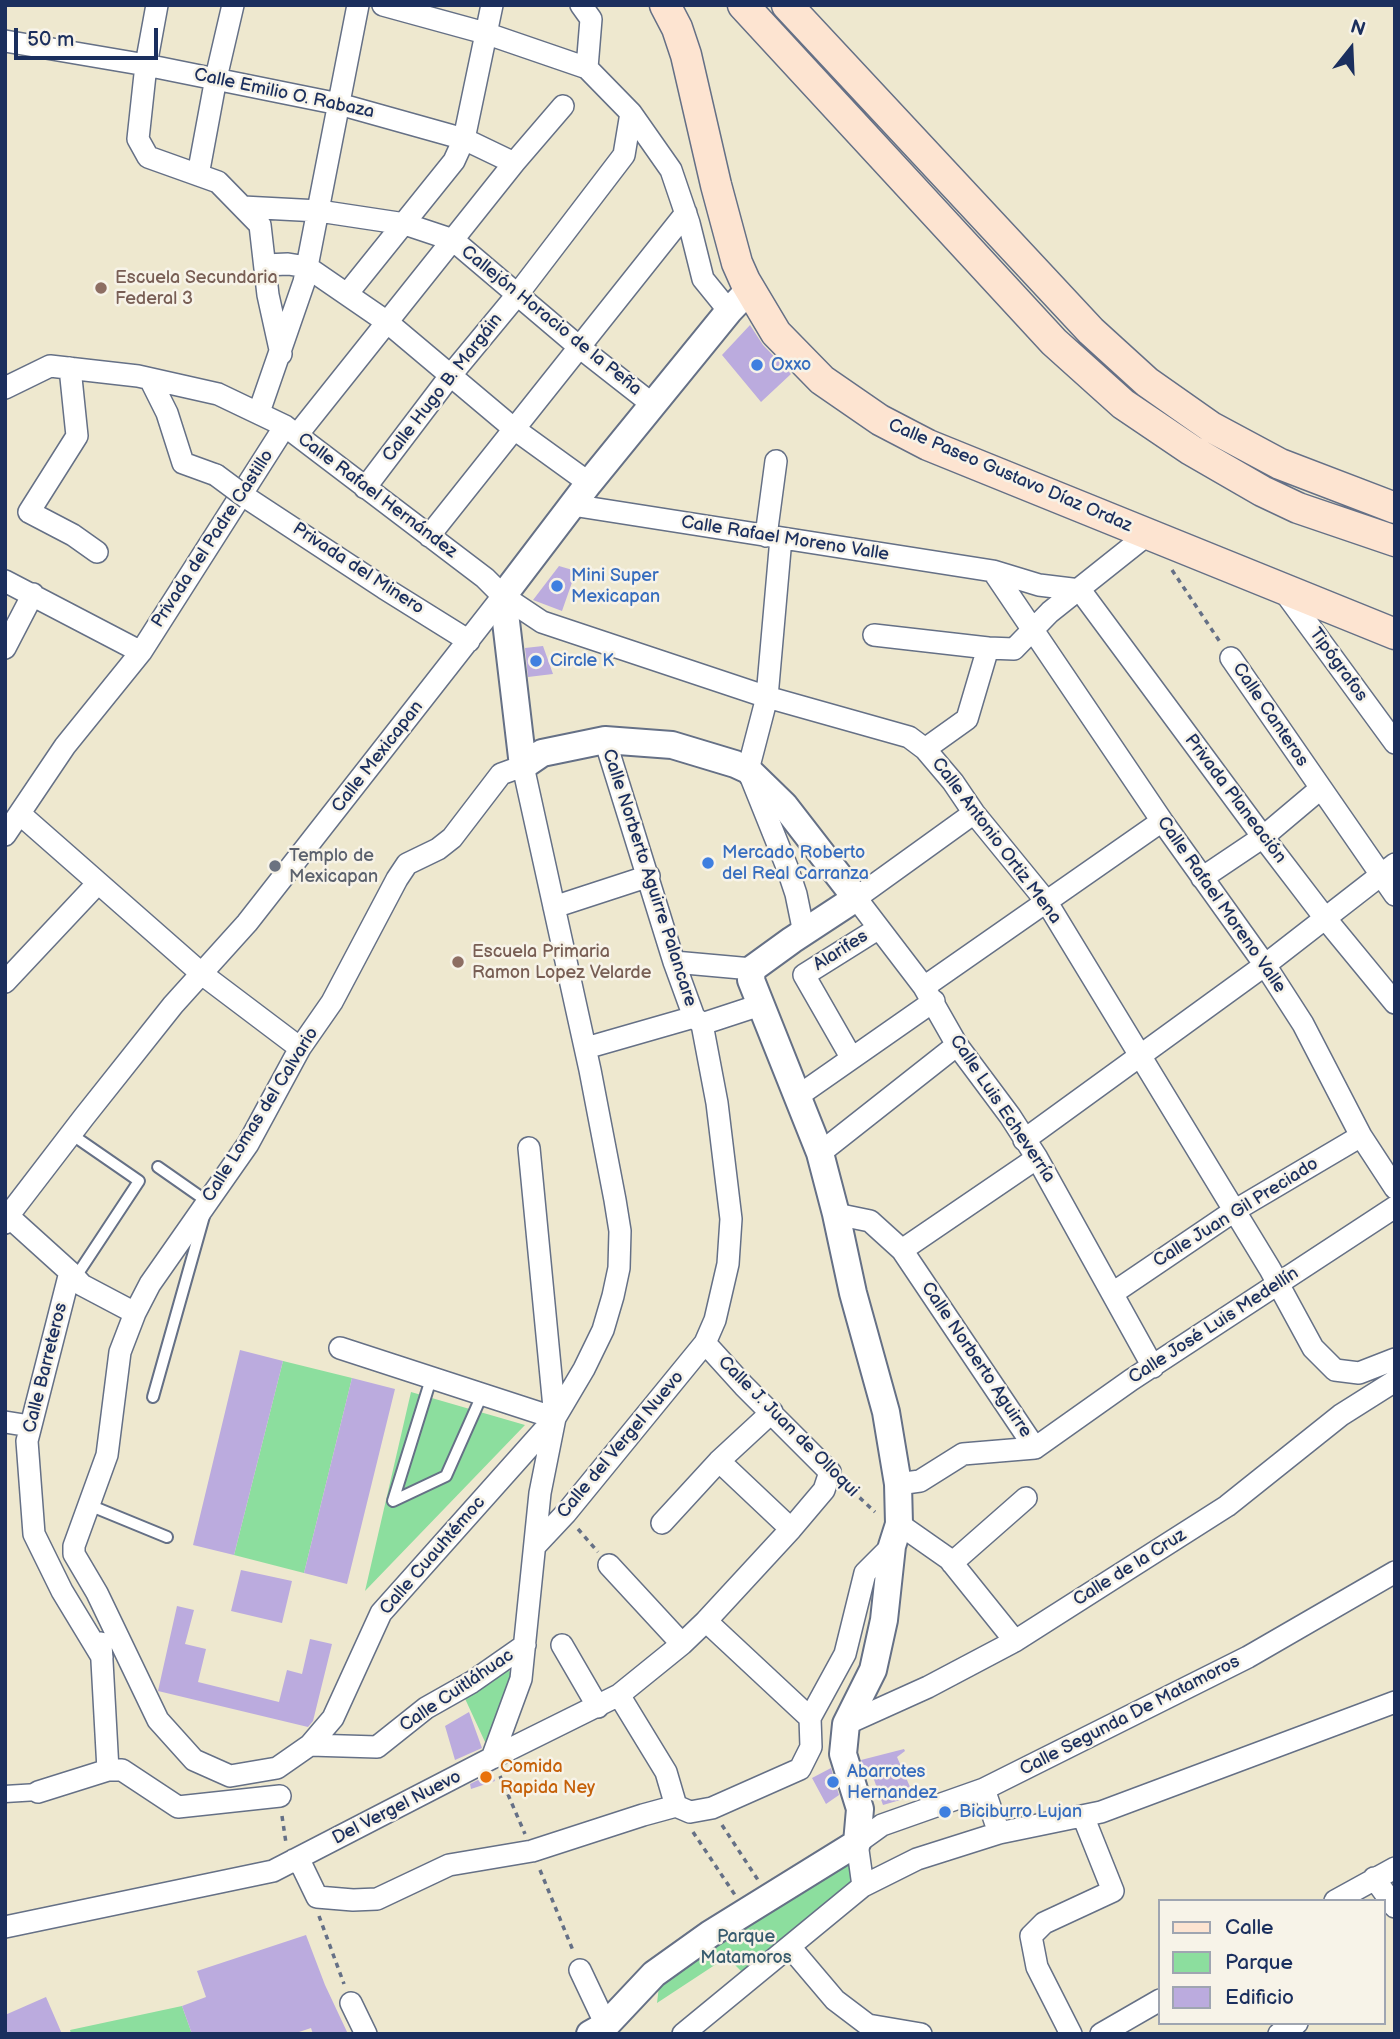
<!DOCTYPE html>
<meta charset="utf-8">
<style>
body{margin:0}
#map{position:relative;width:1400px;height:2039px;overflow:hidden;background:#eee8cf;font-family:"Balsamiq Sans",sans-serif}
canvas{display:block}
.frame{position:absolute;inset:0;border:7px solid #1b2f5e;pointer-events:none}
.legend{position:absolute;left:1158px;top:1899px;width:228px;height:126px;box-sizing:border-box;background:#f7f3e8;border:2px solid #9fa5b1;margin:0;padding:9px 12px;list-style:none;font-size:21px;color:#1b2f5e}
.legend li{display:flex;align-items:center;gap:14px;height:35px}
.legend b{width:35px;border:2px solid #9fa5b1}
.north{position:absolute;left:1316px;top:14px;width:70px;height:70px;-webkit-text-stroke:5px #f7f3e8;paint-order:stroke;rotate:18deg;font-size:19px;font-weight:700;line-height:28px;text-align:center;color:#1b2f5e}
.north::after{content:'';display:block;margin:auto;width:24px;height:32px;background:#1b2f5e;clip-path:polygon(50% 0,100% 100%,50% 72%,0 100%)}
.scale{position:absolute;left:14px;top:28px;width:144px;height:32px;box-sizing:border-box;border:4px solid #1b2f5e;border-top:0;padding-left:9px;font-size:21px;line-height:24px;white-space:nowrap;color:#1b2f5e;-webkit-text-stroke:5px #f7f3e8;paint-order:stroke}
</style>
<div id="map">
<canvas width="1400" height="2039"></canvas>
<div class="frame"></div>
<ul class="legend">
<li><b style="height:9px;background:#fde4d1"></b>Calle</li>
<li><b style="height:19px;background:#8cde9e"></b>Parque</li>
<li><b style="height:19px;background:#bbabde"></b>Edificio</li>
</ul>
<div class="north">N</div>
<div class="scale">50 m</div>
</div>
<script>
const context = document.querySelector('canvas').getContext('2d');
context.lineJoin = 'round';
function fill(path, color) { context.fillStyle = color; context.fill(path, 'evenodd'); }
const shape = rows => new Path2D(rows.map(r => 'M' + r).join(''));
function trace(path, color, width, dash) { context.strokeStyle = color; context.lineWidth = width; context.lineCap = dash ? 'butt' : 'round'; context.setLineDash(dash || []); context.stroke(path); }
function label(font, color, halo, rows, align = 'center') {
  context.font = font + ' "Balsamiq Sans",sans-serif'; context.lineWidth = 5; context.setLineDash([]); context.textBaseline = 'middle'; context.strokeStyle = halo; context.fillStyle = color; for (const [text, x, y, turn = 0] of rows) {
    context.save(); context.translate(x, y); context.rotate((+turn || 0) * Math.PI / 180); context.textAlign = isNaN(turn) ? turn : align; if (halo) context.strokeText(text, 0, 0); context.fillText(text, 0, 0); context.restore();
  }
}
fill(shape([
 [283,1361,352,1378,304,1573,234,1555],
 [411,1392,525,1425,365,1591],
 [496,1667,515,1673,492,1757,461,1690],
 [856,1858,859,1881,744,1974,727,1957,657,2003,660,1978],
 [182,2006,192,2034,71,2034,70,2030]
]), '#8cde9e');
fill(shape([
 [750,325,763,345,791,374,761,402,722,355],
 [559,566,576,571,562,611,533,600],
 [543,646,553,674,528,677,525,648],
 [240,1350,283,1361,234,1555,193,1545],
 [352,1378,395,1389,347,1584,304,1573],
 [241,1570,292,1581,282,1623,231,1611],
 [177,1606,194,1610,185,1644,206,1649,198,1682,279,1702,287,1670,302,1674,310,1639,332,1644,313,1721,308,1727,158,1691],
 [469,1712,482,1748,455,1760,445,1726],
 [904,1749,905,1751,897,1757,914,1796,883,1805,872,1774,867,1777,861,1760],
 [831,1768,839,1795,826,1804,812,1778],
 [492,1773,495,1781,471,1789,470,1784],
 [306,1935,325,1985,348,2034,313,2034,311,2028,293,2034,192,2034,182,2006,206,1997,197,1971],
 [46,1997,62,2034,5,2034,5,2015]
]), '#bbabde');
const service = shape([
 [71,1134,139,1181,75,1278],
 [431,1379,393,1501,446,1476,482,1395],
 [153,1397,208,1202,158,1167],
 [89,1505,167,1537]
]);
const pedestrian = shape([
 [5,1794,38,1792]
]);
const minor = shape([
 [157,5,146,65,138,139,148,157,218,182,260,225,268,295,281,354],
 [383,5,485,33,587,68,631,113,671,170,689,223,703,279,729,311],
 [581,5,591,19,587,68],
 [5,41,146,65,339,104,464,139,514,163],
 [198,175,216,78,233,5],
 [243,207,319,211,405,224,453,240,578,346,652,404],
 [265,265,288,264,307,267,387,322,513,428,589,483],
 [347,294,454,161,464,139,492,5],
 [70,368,77,436,29,512,73,535,97,552],
 [150,379,167,413,183,463,216,475],
 [5,388,50,366,138,376,218,394,285,426,485,578,503,596,542,622,767,697,909,737,925,749,953,782,974,813,1046,901,1270,1269,1313,1348,1335,1370,1359,1373,1395,1359],
 [259,412,304,282,358,5],
 [297,435,514,163,563,106],
 [365,488,450,376,517,295,624,155,631,113],
 [247,498,384,588,469,641],
 [572,505,993,571,1039,585,1080,590,1263,837,1325,918,1395,1003],
 [429,536,686,213],
 [766,536,776,461],
 [781,538,767,697,748,770,787,867,796,894,804,933],
 [993,571,1162,821,1265,965,1303,1024,1361,1136,1395,1188],
 [5,581,141,652],
 [1283,590,1395,743],
 [874,635,988,648],
 [5,648,33,594],
 [1231,658,1395,895],
 [605,740,674,962,694,1017],
 [925,749,967,719,988,648,1014,649,1050,612,1148,534],
 [523,766,590,1070,615,1200,620,1231,619,1268,613,1296,603,1330,584,1369,555,1418,381,1613,333,1718,310,1745,277,1768,230,1776,194,1760,158,1720,97,1593,74,1554,74,1546,107,1455,120,1352,135,1313,150,1284,248,1144,300,1048,332,1002,397,879,407,864,438,849,452,838,501,774,523,766],
 [974,813,856,898,924,987,957,1045,1010,1116,1037,1158,1153,1367],
 [20,814,202,974,300,1048],
 [5,835,65,746,141,652,285,426],
 [1202,878,1263,837,1320,789],
 [554,907,649,876],
 [674,962,752,969],
 [5,982,98,883],
 [924,987,1162,821],
 [702,1024,760,1005],
 [586,1048,694,1017,702,1024],
 [851,1057,804,975,879,928],
 [798,1096,934,1001],
 [1024,1140,1265,965,1395,864],
 [820,1153,957,1045],
 [836,1214,870,1221,902,1250,1035,1448],
 [8,1216,70,1272,82,1285,135,1313],
 [5,1223,8,1216,84,1117,173,1005,247,923,503,596],
 [902,1250,1037,1158],
 [70,1272,27,1441,34,1534,62,1591,102,1657],
 [1113,1293,1234,1211,1361,1136],
 [340,1348,555,1418],
 [5,1422,30,1426],
 [1035,1448,1131,1380,1395,1207],
 [719,1461,791,1529],
 [898,1484,920,1481,963,1454,1035,1448],
 [662,1523,719,1461,772,1412],
 [899,1524,949,1559,1015,1641],
 [535,1546,566,1513,705,1343,715,1320,728,1264,731,1219,717,1103,702,1024],
 [952,1563,1026,1498],
 [609,1565,682,1644],
 [101,1643,108,1770],
 [562,1645,598,1707],
 [619,1695,666,1772,676,1806],
 [810,1718,845,1654,865,1573,892,1546],
 [846,1724,928,1687,1015,1641,1227,1506,1341,1415,1395,1381],
 [310,1745,377,1747,426,1708,472,1682,525,1645],
 [492,1758,619,1695,682,1644,706,1621,791,1529,824,1490,830,1472,744,1386,705,1343],
 [984,1789,999,1833],
 [38,1792,108,1770,122,1770,178,1807,280,1796],
 [294,1860,302,1866,317,1897,353,1900,377,1899,449,1865,532,1851,643,1815,676,1806,690,1812,712,1808,800,1769,811,1747,810,1718,706,1621],
 [1374,1878,1395,1907],
 [863,1886,857,1843,882,1825,984,1789,1248,1657,1395,1572],
 [1335,1901,1395,1868],
 [5,1927,273,1871,492,1758,521,1679,540,1493,555,1418,529,1148],
 [790,1947,835,2000,868,2025,921,2034],
 [580,1970,606,2025],
 [351,2003,366,2034],
 [683,2034,863,1886,917,1859,999,1833,1101,1812,1395,1702],
 [1071,2034,1037,1967,1031,1936,1044,1923,1113,1891,1083,1816],
 [1101,2034,1160,2000],
 [1279,2034,1297,2023]
]);
const tertiary = shape([
 [590,2034,606,2025,654,1974,710,1934,857,1843,860,1809,843,1754,846,1724,873,1670,884,1620,892,1546,899,1524,898,1484,886,1412,853,1293,836,1214,820,1153,751,980,752,969,792,940,856,898,784,805,748,770,735,764,672,745,605,740,542,753,523,766,503,596,589,483,729,311,750,289]
]);
const secondary = shape([
 [665,5,677,28,686,55,716,185,737,263,745,281,776,333,822,380,880,420,928,445,1395,634],
 [743,5,1054,342,1123,404,1191,450,1262,491,1298,508,1395,541],
 [787,5,1091,331,1147,382,1211,427,1280,464,1395,508]
]);
trace(service, '#657086', 14);
trace(pedestrian, '#657086', 19);
trace(minor, '#657086', 24);
trace(tertiary, '#657086', 30);
trace(secondary, '#657086', 33);
trace(shape([
 [1172,570,1220,642],
 [845,1484,875,1512],
 [578,1529,598,1552],
 [500,1776,525,1834],
 [282,1816,286,1843],
 [722,1825,758,1880],
 [693,1832,735,1895],
 [540,1870,574,1953],
 [319,1916,344,1984]
]), '#657086', 3.5, [5, 5]);
trace(service, '#fff', 10);
trace(pedestrian, '#fff', 16);
trace(minor, '#fff', 21);
trace(tertiary, '#fff', 26);
trace(secondary, '#fde4d1', 30);
const minorBridge = shape([
 [216,475,247,498]
]);
trace(minorBridge, '#657086', 24, []);
trace(minorBridge, '#fff', 21);
for (const [x, y, r, color] of [
 [101,288,7,"#8d6e63"],
 [757,365,7,"#3f7fe0"],
 [557,586,7,"#3f7fe0"],
 [536,661,7,"#3f7fe0"],
 [708,863,7,"#3f7fe0"],
 [275,866,7,"#6b7280"],
 [458,962,7,"#8d6e63"],
 [486,1777,7,"#e8710a"],
 [833,1782,7,"#3f7fe0"],
 [945,1812,7,"#3f7fe0"]
]) { const dot = new Path2D(); dot.arc(x, y, r, 0, 2 * Math.PI); context.fillStyle = color; context.fill(dot); trace(dot, '#f7f3e8', 2.5); }
label('18px', '#1b2f5e', '#f7f3e8', [
 ["Calle Emilio O. Rabaza",284,94,12],
 ["Callejón Horacio de la Peña",551,321,39],
 ["Calle Hugo B. Margáin",443,388,-52],
 ["Calle Paseo Gustavo Díaz Ordaz",1010,476,23],
 ["Calle Rafael Hernández",377,496,37],
 ["Privada del Padre Castillo",213,539,-57],
 ["Calle Rafael Moreno Valle",785,539,9],
 ["Privada del Minero",358,569,33],
 ["Tipógrafos",1338,665,54],
 ["Calle Canteros",1270,715,56],
 ["Calle Mexicapan",378,757,-52],
 ["Privada Planeación",1235,799,53],
 ["Calle Antonio Ortiz Mena",996,841,53],
 ["Calle Norberto Aguirre Palancare",649,878,72],
 ["Calle Rafael Moreno Valle",1221,905,55],
 ["Alarifes",841,951,-32],
 ["Calle Luis Echeverría",1002,1109,56],
 ["Calle Lomas del Calvario",261,1115,-58],
 ["Calle Juan Gil Preciado",1236,1213,-32],
 ["Calle José Luis Medellín",1214,1326,-33],
 ["Calle Norberto Aguirre",976,1360,56],
 ["Calle Barreteros",46,1368,-76],
 ["Calle J. Juan de Olloqui",788,1427,45],
 ["Calle del Vergel Nuevo",621,1445,-50],
 ["Calle Cuauhtémoc",433,1556,-49],
 ["Calle de la Cruz",1130,1568,-32],
 ["Calle Cuitláhuac",457,1691,-34],
 ["Calle Segunda De Matamoros",1130,1716,-27],
 ["Del Vergel Nuevo",397,1808,-27]
]);
label('18px', '#785e54', '#f7f3e8', [
 ["Escuela Secundaria",115,278],
 ["Federal 3",115,299],
 ["Escuela Primaria",472,952],
 ["Ramon Lopez Velarde",472,973]
], 'left');
label('18px', '#366cbe', '#f7f3e8', [
 ["Oxxo",771,365],
 ["Mini Super",571,576],
 ["Mexicapan",571,597],
 ["Circle K",550,661],
 ["Mercado Roberto",722,853],
 ["del Real Carranza",722,874],
 ["Abarrotes",847,1772],
 ["Hernandez",847,1793],
 ["Biciburro Lujan",959,1812]
], 'left');
label('18px', '#5b616d', '#f7f3e8', [
 ["Templo de",289,856],
 ["Mexicapan",289,877]
], 'left');
label('18px', '#c56008', '#f7f3e8', [
 ["Comida",500,1767],
 ["Rapida Ney",500,1788]
], 'left');
label('18px', '#375b6e', '#f7f3e8', [
 ["Parque",746,1937],
 ["Matamoros",746,1958]
]);
</script>
